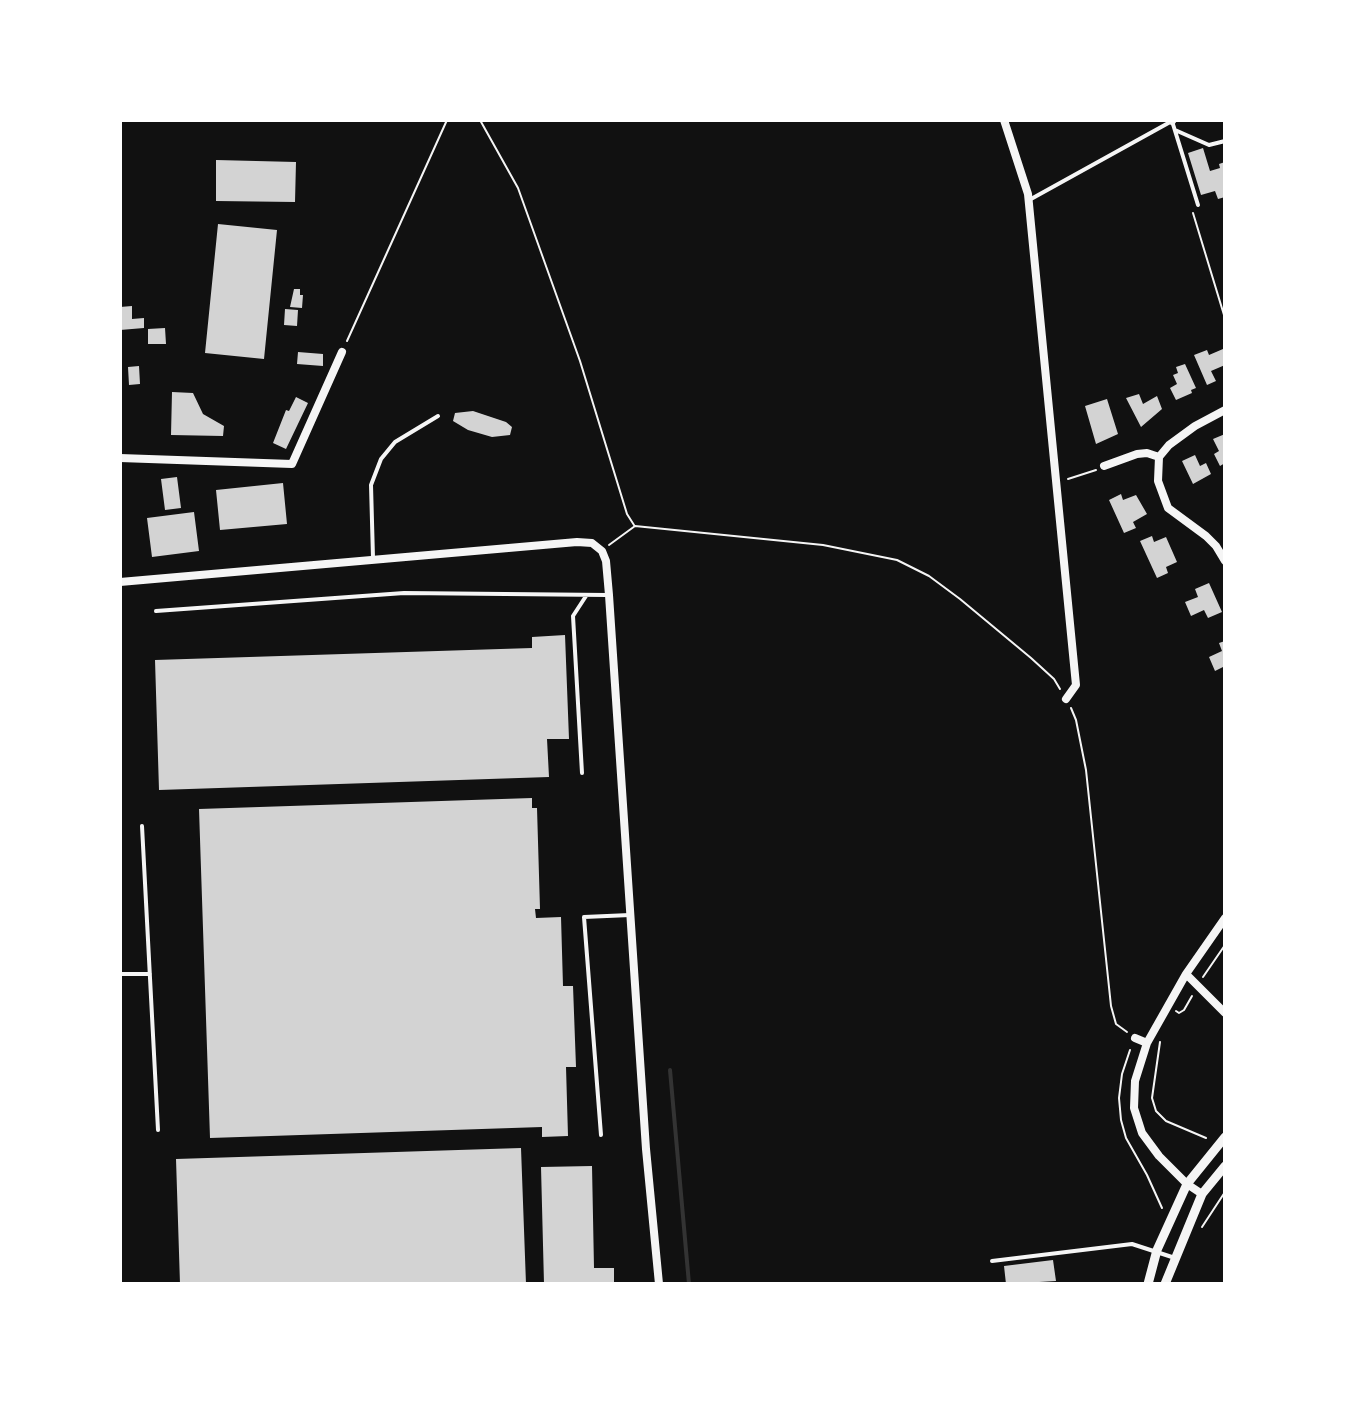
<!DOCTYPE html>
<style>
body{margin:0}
#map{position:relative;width:1345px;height:1404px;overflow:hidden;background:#111;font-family:"Fira Sans Condensed",sans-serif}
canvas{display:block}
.frame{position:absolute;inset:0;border:122px solid #fff;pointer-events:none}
</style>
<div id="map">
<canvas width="1345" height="1404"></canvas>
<div class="frame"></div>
</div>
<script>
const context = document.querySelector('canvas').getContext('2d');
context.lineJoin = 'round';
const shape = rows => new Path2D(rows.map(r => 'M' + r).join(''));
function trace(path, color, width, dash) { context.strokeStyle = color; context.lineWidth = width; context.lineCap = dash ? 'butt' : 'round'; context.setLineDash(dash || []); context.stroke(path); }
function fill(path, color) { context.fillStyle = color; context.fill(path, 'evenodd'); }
trace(shape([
 [670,1070,689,1284]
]), '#333', 4);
fill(shape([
 [1203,148,1210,171,1220,168,1219,164,1225,162,1225,197,1218,199,1215,191,1201,195,1188,153],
 [216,160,296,162,295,202,216,201],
 [218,224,277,230,264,359,205,353],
 [294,289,300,289,300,295,303,295,302,308,290,307],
 [132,306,132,319,144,318,144,328,120,330,120,307],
 [285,309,298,310,297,326,284,325],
 [165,328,166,344,148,344,148,329],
 [1223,349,1225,365,1211,371,1216,381,1207,385,1194,355,1207,350,1209,355],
 [298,352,323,354,323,366,297,364],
 [1185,364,1196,388,1191,390,1192,393,1176,400,1170,388,1177,384,1173,375,1178,373,1176,367],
 [139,366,140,384,129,385,128,367],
 [172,392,193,393,203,414,224,426,223,436,171,435],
 [1139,394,1143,404,1157,396,1162,409,1141,427,1126,398],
 [296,397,308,403,286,449,273,443,286,410,289,411],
 [1107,399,1118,434,1096,444,1085,406],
 [473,411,506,422,512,427,510,435,492,437,468,430,453,421,455,413],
 [1225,434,1225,463,1220,466,1214,454,1219,451,1213,439],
 [1195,455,1200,466,1206,463,1211,474,1193,484,1182,461],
 [177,477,181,508,165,510,161,479],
 [283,483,287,524,220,530,216,490],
 [1121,494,1123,500,1136,495,1147,514,1133,522,1136,528,1124,533,1109,500],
 [194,512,199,551,152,557,147,518],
 [1152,536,1154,542,1166,537,1177,562,1166,567,1168,573,1157,578,1140,541],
 [1209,583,1222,612,1208,618,1204,610,1191,616,1185,602,1198,597,1195,589],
 [565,635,569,739,547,739,549,777,159,790,155,660,532,648,532,637],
 [1225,641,1225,666,1215,671,1209,657,1222,651,1219,643],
 [532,798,532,808,537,808,540,909,535,909,536,918,561,917,563,986,573,986,576,1067,566,1067,568,1136,542,1137,542,1127,210,1138,199,809],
 [521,1148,526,1284,180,1284,176,1159],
 [592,1166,594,1268,614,1268,614,1284,544,1284,541,1167],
 [1053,1260,1056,1281,1006,1284,1004,1266]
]), '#d3d3d3');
trace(shape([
 [480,120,518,188,580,361,627,514,634,525],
 [1193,213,1224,315],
 [347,341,447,120],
 [1068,479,1096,470],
 [609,545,635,526,823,545,897,560,929,576,960,599,1031,658,1054,679,1060,689],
 [1071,708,1076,720,1086,770,1111,1006,1116,1024,1127,1032],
 [1203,977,1225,945],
 [1176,1011,1179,1013,1184,1010,1192,996],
 [1160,1042,1152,1098,1156,1111,1166,1121,1206,1138],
 [1130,1050,1122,1074,1119,1098,1121,1120,1126,1138,1147,1175,1162,1208],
 [1202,1227,1225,1192]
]), '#f5f5f5', 2);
trace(shape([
 [1175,130,1209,145,1225,141],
 [1031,199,1172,121,1198,205],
 [373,558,371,485,381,459,395,442,438,416],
 [156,611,404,593,607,595],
 [582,773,573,616,586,596],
 [142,826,158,1130],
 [120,974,150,974],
 [601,1135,584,917,630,915],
 [992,1261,1132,1244,1175,1258]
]), '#f5f5f5', 4);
trace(shape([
 [1004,120,1028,194,1076,685,1066,699],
 [1171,120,1172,121],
 [1225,410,1195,426,1169,445,1159,457,1158,481,1168,508,1206,536,1216,546,1225,561],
 [120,458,292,464,342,352],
 [1104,466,1137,454,1147,453,1159,457],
 [120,582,577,542,592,543,602,551,606,561,609,595,646,1149,659,1284],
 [1186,974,1225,1013],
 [1135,1038,1147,1043],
 [1202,1194,1187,1184,1159,1156,1142,1133,1134,1108,1135,1081,1147,1043,1186,974,1225,918]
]), '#f5f5f5', 8);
trace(shape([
 [1148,1284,1157,1250,1187,1184,1225,1137],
 [1165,1284,1202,1194,1225,1166]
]), '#f5f5f5', 9);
</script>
